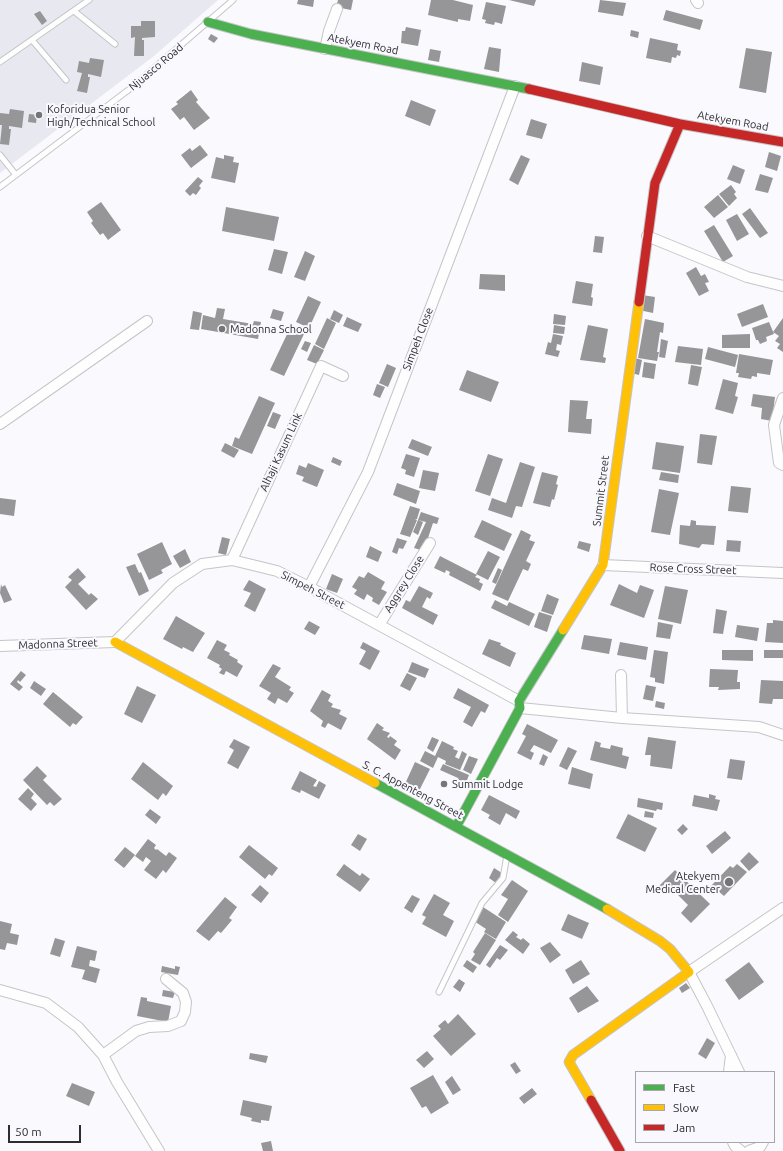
<!DOCTYPE html>
<style>
body{margin:0}
#map{position:relative;width:783px;height:1151px;overflow:hidden;background:#faf9fd;font-family:Ubuntu,sans-serif}
canvas{display:block}
.legend{position:absolute;left:635px;top:1071px;width:140px;height:72px;box-sizing:border-box;background:#f9f8fe;border:1px solid #a7a7ab;margin:0;padding:5px 7px;list-style:none;font-size:12px;color:#2d2d2f}
.legend li{display:flex;align-items:center;gap:8px;height:20px}
.legend b{width:20px;border:1px solid #a7a7ab}
.scale{position:absolute;left:8px;top:1125px;width:73px;height:18px;box-sizing:border-box;border:2px solid #2d2d2f;border-top:0;padding-left:5px;font-size:12px;line-height:14px;white-space:nowrap;color:#2d2d2f;-webkit-text-stroke:3px #f9f8fe;paint-order:stroke}
</style>
<div id="map">
<canvas width="783" height="1151"></canvas>
<ul class="legend">
<li><b style="height:5px;background:#4caf50"></b>Fast</li>
<li><b style="height:5px;background:#ffc107"></b>Slow</li>
<li><b style="height:5px;background:#c62828"></b>Jam</li>
</ul>
<div class="scale">50 m</div>
</div>
<script>
const context = document.querySelector('canvas').getContext('2d');
context.lineJoin = 'round';
function fill(path, color) { context.fillStyle = color; context.fill(path, 'evenodd'); }
const shape = rows => new Path2D(rows.map(r => 'M' + r).join(''));
function trace(path, color, width, dash) { context.strokeStyle = color; context.lineWidth = width; context.lineCap = dash ? 'butt' : 'round'; context.setLineDash(dash || []); context.stroke(path); }
function label(font, color, halo, rows, align = 'center') {
  context.font = font + ' Ubuntu,sans-serif'; context.lineWidth = 4; context.setLineDash([]); context.textBaseline = 'middle'; context.strokeStyle = halo; context.fillStyle = color; for (const [text, x, y, turn = 0] of rows) {
    context.save(); context.translate(x, y); context.rotate((+turn || 0) * Math.PI / 180); context.textAlign = isNaN(turn) ? turn : align; if (halo) context.strokeText(text, 0, 0); context.fillText(text, 0, 0); context.restore();
  }
}
fill(shape([
 [0,0,218,0,154,56,0,173]
]), '#e8e8f0');
fill(shape([
 [298,0,314,0,313,7,297,4],
 [338,0,353,0,351,10,336,7],
 [431,0,453,0,473,5,470,21,458,19,458,22,428,15],
 [509,0,536,0,534,6],
 [600,0,626,3,623,16,598,12],
 [486,2,506,6,502,24,495,22,494,25,485,23,486,20,482,19],
 [666,10,703,20,700,30,663,20],
 [40,11,47,21,42,25,34,14],
 [141,21,155,21,155,37,142,38,142,40,144,40,144,56,134,56,135,37,131,38,131,26,141,26],
 [406,27,421,30,418,46,401,43,402,31,405,31],
 [631,30,639,32,638,38,630,36],
 [211,34,218,38,214,43,208,39],
 [650,38,678,44,677,50,681,51,680,56,677,55,676,58,672,57,671,63,646,58],
 [489,47,501,49,499,72,484,69],
 [746,48,772,52,766,93,739,88],
 [430,49,441,51,439,62,428,60],
 [90,58,104,60,101,77,88,74,88,77,90,77,87,93,77,91,82,73,77,72,79,61,89,63],
 [582,62,603,67,600,85,579,81],
 [191,90,198,100,196,102,210,118,194,130,184,117,180,120,171,109,178,104,176,102],
 [411,100,436,110,430,126,405,116],
 [10,109,24,111,22,128,9,126,9,129,11,129,9,145,0,144,2,125,0,125,0,113,9,114],
 [29,114,37,115,36,123,28,122],
 [531,119,547,124,542,139,526,135],
 [200,145,208,155,191,168,181,155,190,148,192,151],
 [769,152,781,156,777,171,765,167],
 [224,155,234,157,233,162,239,163,235,183,211,178,216,157,224,159],
 [521,155,530,159,518,185,509,180],
 [733,165,745,170,740,184,727,179],
 [760,174,773,178,768,193,755,190],
 [198,177,203,181,199,186,201,188,196,195,193,193,190,196,185,191],
 [731,185,736,192,734,194,737,198,729,206,719,194],
 [718,195,728,207,714,218,704,207],
 [101,202,121,230,108,240,103,233,100,235,91,223,93,221,87,212],
 [226,207,279,217,274,241,222,231],
 [750,208,768,233,760,238,742,214],
 [737,214,749,234,737,241,726,220],
 [714,225,733,256,723,262,704,231],
 [595,236,604,237,602,253,593,252],
 [274,249,288,252,282,274,268,270],
 [305,251,315,256,305,281,294,277],
 [696,267,701,276,705,274,709,282,705,283,709,291,699,296,686,273],
 [480,274,505,275,505,291,479,289],
 [576,281,593,284,591,297,593,298,592,306,572,303],
 [642,295,655,297,653,313,639,310],
 [308,296,321,302,309,328,296,322],
 [763,304,768,317,742,327,737,314],
 [217,308,225,309,223,319,253,324,254,321,261,322,258,339,201,329,203,315,215,318],
 [273,309,284,312,281,321,270,318],
 [334,310,343,315,339,323,330,319],
 [193,311,202,313,199,330,190,329],
 [554,314,566,316,565,325,553,324],
 [347,317,362,324,358,332,343,326],
 [327,318,336,323,324,349,315,344],
 [783,318,783,352,777,348,780,344,775,341,779,336,773,332],
 [645,319,664,323,663,333,660,332,657,352,659,352,657,361,638,358],
 [769,322,774,334,766,337,767,341,760,344,758,340,756,340,752,328],
 [554,325,565,327,564,334,553,333],
 [588,325,608,329,603,357,606,358,605,363,580,360],
 [290,328,304,334,284,376,270,370],
 [553,334,563,336,561,345,557,344,556,350,560,351,558,357,545,354,548,342,551,343],
 [750,334,750,348,722,348,722,335],
 [661,339,668,341,665,358,659,357],
 [305,341,311,343,307,352,301,349],
 [314,345,324,350,317,364,307,360],
 [678,346,703,349,701,365,675,362],
 [708,347,738,355,735,367,705,359],
 [739,354,773,360,770,375,757,373,757,377,752,376,751,379,738,377,739,373,736,373],
 [635,358,642,360,639,375,631,373],
 [644,362,656,364,654,379,642,377],
 [387,364,396,368,388,387,379,383],
 [691,365,702,367,698,386,688,384],
 [467,370,499,382,491,402,459,390],
 [723,379,738,383,735,396,738,397,733,414,715,409],
 [377,384,385,387,380,398,373,395],
 [753,394,775,397,772,421,761,419,762,408,751,406],
 [259,396,275,403,252,454,232,446,235,437,239,439],
 [570,400,588,401,586,419,592,419,591,434,568,432],
 [273,412,281,415,275,429,267,426],
 [700,434,717,436,712,465,697,463],
 [412,439,432,447,428,456,408,448],
 [656,442,684,446,680,473,652,469],
 [225,443,239,450,234,458,221,451],
 [406,454,420,458,414,477,405,474,406,470,401,468],
 [488,454,503,459,490,496,475,491],
 [333,457,342,461,340,466,331,462],
 [520,462,535,467,522,507,516,506,512,518,488,510,492,498,506,503],
 [308,463,324,470,317,487,302,481,304,477,296,474,299,465,306,468],
 [423,470,439,473,435,491,419,488],
 [542,472,558,476,556,484,558,485,554,500,552,499,550,507,533,503],
 [661,472,679,475,678,483,659,480],
 [397,483,420,491,416,504,393,495],
 [731,486,751,488,748,513,728,511],
 [659,489,679,493,670,535,651,532],
 [0,498,16,500,14,516,0,514],
 [410,506,420,509,417,519,415,519,417,520,410,537,400,534],
 [421,512,439,518,437,524,433,523,426,544,423,543,421,550,414,548,426,522,418,520],
 [418,520,423,522,418,535,413,532],
 [482,520,512,534,504,551,474,537],
 [691,520,696,521,696,525,716,526,714,545,702,544,699,548,679,544,680,525,690,526],
 [521,530,531,535,529,540,535,542,526,561,531,564,528,571,523,569,508,601,492,594],
 [222,537,230,539,226,555,218,553],
 [397,538,407,541,403,549,399,548,397,554,392,552],
 [727,540,741,541,740,552,726,551],
 [579,541,591,544,589,552,577,548],
 [162,542,172,564,161,570,163,573,149,580,137,554],
 [370,546,382,552,378,562,366,557],
 [185,549,191,562,180,568,173,556],
 [488,551,500,557,488,580,476,574],
 [440,556,477,575,475,577,480,579,479,582,483,584,480,591,449,575,450,572,446,570,445,573,434,568],
 [135,564,139,573,141,572,149,591,139,596,126,567],
 [78,568,86,577,78,584,89,595,91,593,98,599,86,610,65,587,72,580,68,577],
 [498,568,502,570,496,584,492,582],
 [368,572,385,582,381,589,387,592,379,605,372,601,373,598,367,594,364,600,354,594,357,590,352,587,359,576,364,578],
 [332,574,343,579,337,593,326,589],
 [249,580,266,589,255,612,244,606,251,593,243,590],
 [1,584,2,587,5,585,12,600,4,603,0,593],
 [619,584,637,593,640,585,654,590,644,618,610,605],
 [419,586,433,593,430,599,427,597,422,607,438,615,433,625,402,608,406,600,410,602],
 [665,586,688,590,681,624,658,619],
 [547,594,559,599,553,615,541,611],
 [495,600,507,606,509,602,535,614,529,626,491,608],
 [716,609,727,611,723,634,713,633],
 [539,612,552,616,547,632,534,627],
 [176,616,205,633,193,652,183,647,182,649,163,639],
 [773,620,783,621,783,643,765,642,767,623,773,623],
 [309,621,320,627,315,635,304,629],
 [658,622,673,625,670,639,656,637],
 [737,625,759,628,757,641,735,637],
 [584,635,612,639,609,654,581,649],
 [489,639,501,643,500,645,516,653,510,667,482,654],
 [217,640,227,645,224,650,230,653,229,655,238,660,237,662,243,666,237,677,226,671,224,675,219,673,222,669,219,667,220,665,207,658],
 [363,642,380,651,370,670,359,664,366,651,360,648],
 [620,642,648,647,646,660,617,655],
 [654,650,668,652,664,684,655,682,655,678,650,677],
 [722,650,753,650,753,661,722,660],
 [764,650,783,650,783,658,764,658],
 [412,662,429,669,425,678,408,672],
 [273,664,281,668,275,677,291,687,289,690,294,693,287,703,278,698,275,704,267,699,271,693,259,686],
 [710,669,738,670,737,682,740,682,740,689,718,690,719,687,709,687],
 [21,671,26,675,20,682,18,680,17,682,23,687,19,691,10,684],
 [407,673,417,678,410,691,400,686],
 [761,680,783,681,783,699,773,699,772,704,759,703],
 [34,681,46,689,41,696,30,688],
 [646,685,656,687,653,701,643,699],
 [137,686,156,695,142,723,124,714],
 [458,688,489,705,485,713,481,711,472,727,463,722,471,707,453,698],
 [322,690,331,695,328,701,333,704,331,707,341,710,339,714,347,718,341,730,328,723,325,728,321,726,323,721,310,711],
 [53,692,83,717,76,725,73,723,70,727,43,704],
 [656,701,665,703,664,709,655,707],
 [377,723,384,728,382,730,390,733,387,737,389,738,390,736,397,741,394,745,401,750,395,760,367,739],
 [527,724,558,740,551,753,534,745,530,751,534,753,531,760,517,753,526,736,522,734],
 [432,737,439,740,433,752,427,748],
 [648,737,676,741,672,769,650,766,651,755,645,755],
 [234,739,250,747,238,769,227,763,234,750,229,747],
 [442,741,454,747,453,749,458,751,455,757,459,759,462,751,467,754,460,770,445,764,446,761,438,757,433,768,420,761,425,751,435,756],
 [595,741,601,743,600,747,610,749,611,745,623,748,622,755,629,757,626,769,590,760],
 [568,747,577,751,567,770,559,766],
 [543,754,548,757,544,766,539,764],
 [469,756,478,759,471,774,463,770],
 [730,759,745,761,742,780,727,778],
 [143,762,173,786,166,796,163,793,158,800,131,779],
 [415,762,430,769,418,793,404,786],
 [443,764,469,775,465,785,457,782,458,778,440,770],
 [37,766,47,776,43,780,62,799,54,806,50,802,47,805,23,780],
 [572,767,593,774,590,789,568,784],
 [300,771,317,780,313,786,316,787,319,781,326,785,319,799,301,790,300,793,291,789],
 [28,788,34,794,31,798,37,804,31,811,18,799],
 [709,794,716,796,715,799,720,800,717,811,692,806,694,795,709,798],
 [489,795,520,811,516,819,506,813,500,825,488,818,490,815,481,810],
 [638,798,663,803,662,810,657,809,656,811,637,807],
 [150,809,161,817,156,824,145,815],
 [645,811,654,813,653,818,644,817],
 [628,814,657,828,645,852,616,838],
 [683,824,688,829,682,835,677,830],
 [725,831,731,838,712,854,706,846],
 [358,834,367,839,360,851,351,845],
 [148,839,156,845,154,848,156,850,157,849,166,856,169,852,177,858,166,873,163,870,156,879,144,870,151,861,146,857,143,862,135,856],
 [249,845,278,868,272,876,269,874,265,879,239,857],
 [125,847,135,855,124,868,114,860],
 [749,852,759,862,749,871,740,861],
 [344,864,360,876,362,873,370,879,360,892,336,875],
 [737,864,747,872,724,896,718,891,716,893,710,887,730,866,733,868],
 [494,868,502,873,496,883,489,878],
 [675,870,710,904,691,923,681,913,688,905,672,889,666,895,658,887],
 [512,880,528,891,508,922,498,915,508,899,501,895],
 [260,885,269,893,261,903,251,895],
 [434,894,450,903,443,915,454,921,446,937,422,924,426,917,422,915],
 [412,895,420,899,412,913,404,908],
 [225,897,237,907,229,918,232,920,221,933,218,931,209,941,196,931],
 [483,907,506,922,496,939,484,932,486,929,474,921],
 [568,914,589,923,582,939,561,930],
 [0,921,12,924,10,933,19,935,17,945,7,943,5,950,0,949],
 [513,931,518,935,516,937,521,940,523,938,530,944,523,954,505,940],
 [485,933,496,940,480,965,471,960,475,954,473,952],
 [55,938,65,941,60,957,50,954],
 [550,942,561,955,550,963,540,948],
 [500,945,508,950,500,960,497,958,490,968,486,965],
 [77,946,97,951,95,961,90,960,89,966,100,969,96,983,82,979,85,970,71,967],
 [467,960,477,967,473,973,463,966],
 [581,960,590,974,573,984,565,970],
 [749,962,764,982,739,1000,725,980],
 [162,966,175,969,175,966,180,967,178,975,161,972],
 [459,979,465,983,460,992,453,987],
 [686,983,690,988,682,993,679,988],
 [587,986,599,1001,578,1013,569,998],
 [163,990,175,992,173,998,162,996],
 [141,997,147,998,147,1001,171,1006,168,1022,137,1016],
 [458,1014,476,1034,451,1056,433,1036,441,1029,438,1026,445,1020,448,1024],
 [707,1038,715,1043,706,1059,698,1054],
 [427,1051,434,1059,424,1068,416,1060],
 [250,1053,268,1056,266,1063,249,1059],
 [515,1062,521,1071,516,1074,510,1065],
 [433,1075,449,1103,431,1114,426,1106,422,1108,410,1088],
 [452,1076,461,1090,453,1095,445,1082],
 [72,1083,95,1092,89,1106,66,1096],
 [532,1088,537,1094,524,1104,519,1098],
 [243,1100,272,1106,269,1121,261,1120,261,1123,251,1121,252,1118,240,1115],
 [271,1141,273,1151,263,1151,261,1143]
]), '#969598');
const lane = shape([
 [74,11,115,44],
 [32,40,66,80],
 [0,62,89,0],
 [0,155,16,175],
 [0,187,131,88,233,0],
 [439,992,482,903,503,878,507,855]
]);
const street = shape([
 [696,0,698,3],
 [325,49,329,31,337,9],
 [647,236,747,277,783,286],
 [783,398,774,425,779,463,783,465],
 [0,424,147,321],
 [232,560,321,366,343,376],
 [603,565,783,573],
 [309,587,368,472,515,86],
 [379,625,430,543],
 [0,646,115,642,173,583,202,564,232,560,277,571,309,587,519,701],
 [621,675,622,718],
 [520,708,622,718,759,727,783,735],
 [0,990,46,1003,78,1027,103,1055,117,1082,159,1151],
 [103,1055,136,1031,149,1027,168,1026,181,1021,185,1012,186,1002,183,993,166,979],
 [729,1072,731,1055],
 [739,1072,707,1006,689,972,783,908],
 [733,1142,735,1146,741,1151],
 [749,1151,760,1147,763,1142]
]);
const fast = shape([
 [208,22,251,34,529,89],
 [375,783,607,909],
 [456,827,520,708,519,701,563,630]
]);
const slow = shape([
 [563,630,603,565,639,302],
 [115,642,375,783],
 [591,1100,569,1062,573,1055,689,972,670,949,660,941,607,909]
]);
const jam = shape([
 [529,89,680,124,783,142],
 [639,302,655,183,680,124],
 [591,1100,620,1151]
]);
trace(lane, '#c5c5c8', 7);
trace(street, '#c5c5c8', 12);
trace(fast, '#c5c5c8', 11);
trace(slow, '#c5c5c8', 11);
trace(jam, '#c5c5c8', 11);
trace(lane, '#fefeff', 5);
trace(street, '#fefeff', 10);
trace(fast, '#4caf50', 9);
trace(slow, '#ffc107', 9);
trace(jam, '#c62828', 9);
for (const [x, y, r, color] of [
 [39,115,4,"#757477"],
 [222,329,4,"#757477"],
 [444,784,4,"#757477"],
 [729,882,5,"#757477"]
]) { const dot = new Path2D(); dot.arc(x, y, r, 0, 2 * Math.PI); context.fillStyle = color; context.fill(dot); trace(dot, '#f9f8fe', 1.5); }
label('11px', '#2d2d2f', '#f9f8fe', [
 ["Atekyem Road",363,44,11],
 ["Njuasco Road",156,67,-40],
 ["Atekyem Road",733,121,10],
 ["Simpeh Close",418,339,-69],
 ["Alhaji Kasum Link",281,452,-65],
 ["Summit Street",601,491,-83],
 ["Rose Cross Street",693,569,2],
 ["Aggrey Close",404,584,-58],
 ["Simpeh Street",313,590,27],
 ["Madonna Street",58,644,-2],
 ["S. C. Appenteng Street",413,790,28]
]);
label('11px', '#2d2d2f', '#f9f8fe', [
 ["Koforidua Senior",47,109],
 ["High/Technical School",47,122],
 ["Madonna School",230,329],
 ["Summit Lodge",452,784],
 ["Atekyem",720,876,"right"],
 ["Medical Center",720,889,"right"]
], 'left');
</script>
